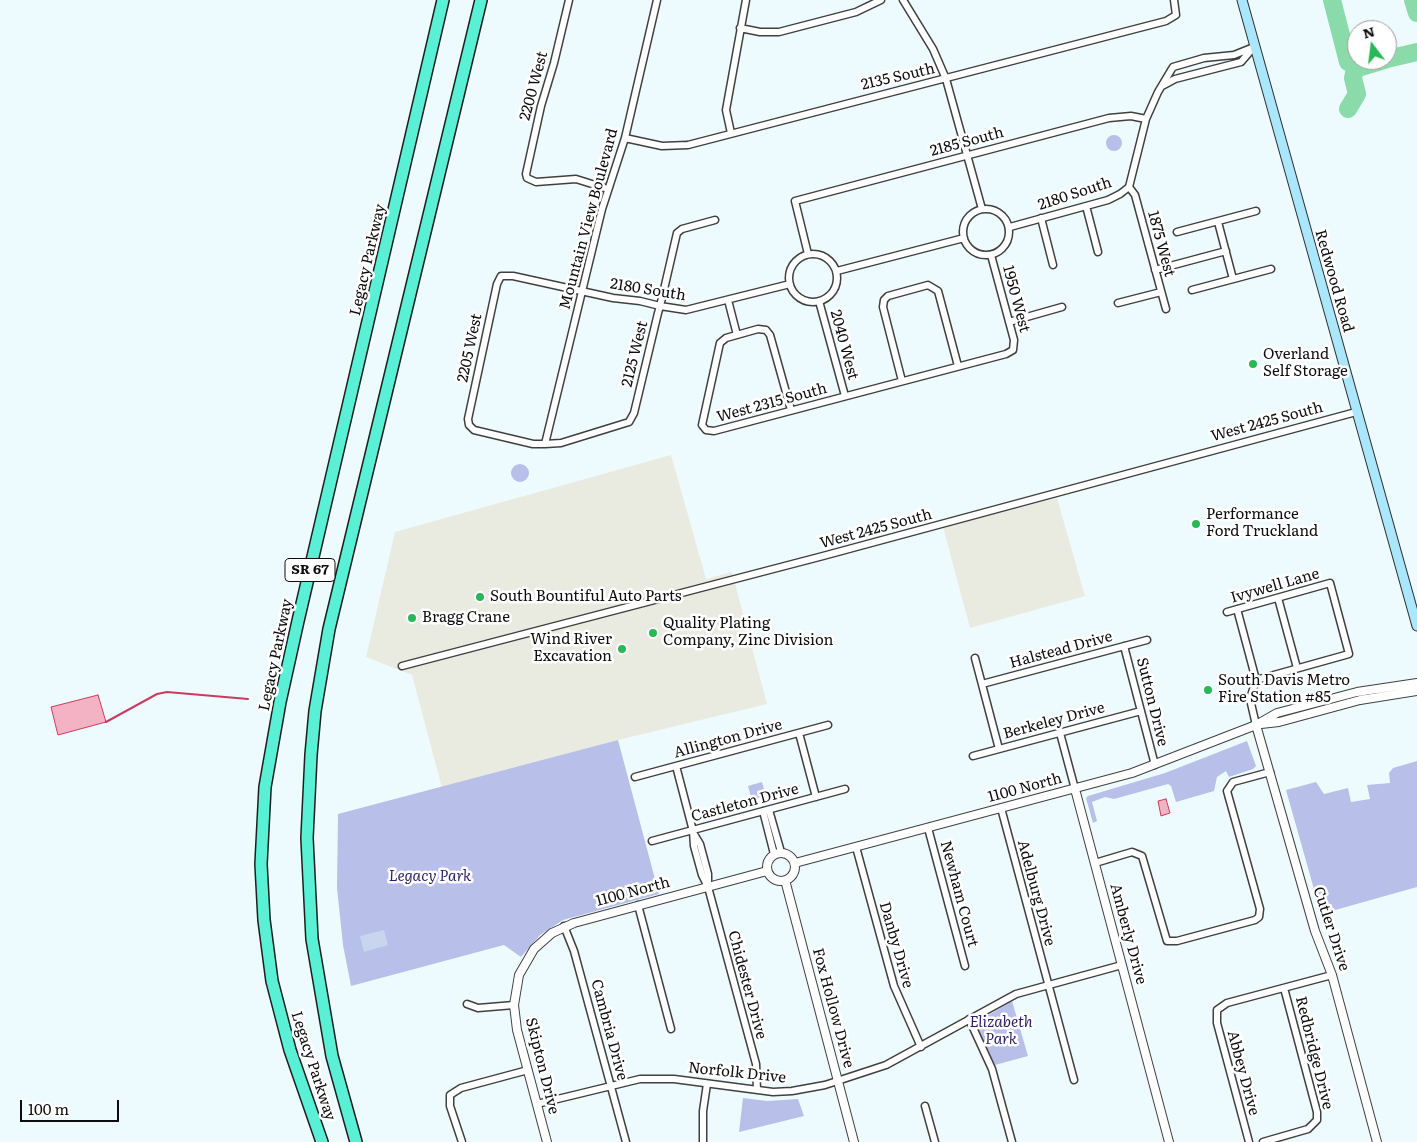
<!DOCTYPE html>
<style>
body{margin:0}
#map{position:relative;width:1417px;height:1142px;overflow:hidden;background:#edfbfe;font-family:Literata,serif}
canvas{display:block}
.north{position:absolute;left:1347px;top:20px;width:50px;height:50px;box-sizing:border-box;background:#fff;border:1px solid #9e9e9e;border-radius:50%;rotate:345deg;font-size:14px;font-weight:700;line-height:20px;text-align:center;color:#0d0d0d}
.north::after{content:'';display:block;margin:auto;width:18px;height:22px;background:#29b857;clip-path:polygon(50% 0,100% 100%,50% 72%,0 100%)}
.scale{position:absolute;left:20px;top:1100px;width:99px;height:22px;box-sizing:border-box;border:2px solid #0d0d0d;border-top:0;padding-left:6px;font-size:15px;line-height:18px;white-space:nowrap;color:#0d0d0d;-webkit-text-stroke:4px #fff;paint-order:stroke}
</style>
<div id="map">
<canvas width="1417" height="1142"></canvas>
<div class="north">N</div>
<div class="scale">100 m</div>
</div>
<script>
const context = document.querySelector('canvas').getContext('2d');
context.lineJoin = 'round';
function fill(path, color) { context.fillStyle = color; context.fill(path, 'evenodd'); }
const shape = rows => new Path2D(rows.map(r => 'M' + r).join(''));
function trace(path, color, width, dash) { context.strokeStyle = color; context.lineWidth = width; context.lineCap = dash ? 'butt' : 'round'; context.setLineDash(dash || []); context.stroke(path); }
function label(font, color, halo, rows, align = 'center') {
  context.font = font + ' Literata,serif'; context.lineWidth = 5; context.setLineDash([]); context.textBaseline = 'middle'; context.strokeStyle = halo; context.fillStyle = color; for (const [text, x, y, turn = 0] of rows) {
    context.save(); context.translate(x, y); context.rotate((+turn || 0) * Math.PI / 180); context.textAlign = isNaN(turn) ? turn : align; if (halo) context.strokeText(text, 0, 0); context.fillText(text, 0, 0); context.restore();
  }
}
fill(shape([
 [671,455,706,579,732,572,767,704,618,740,442,788,412,675,366,657,395,532],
 [1057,498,1085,596,970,628,943,527]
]), '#e9ebe1');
fill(shape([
 '1106 143a8 8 0 1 1 16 0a8 8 0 1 1-16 0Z',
 '511 473a9 9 0 1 1 18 0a9 9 0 1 1-18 0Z',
 [618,740,659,894,563,920,540,935,521,957,504,945,351,986,343,945,337,888,338,814],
 [1247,741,1256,766,1253,769,1229,777,1226,771,1217,777,1214,791,1176,802,1171,786,1168,784,1114,799,1105,797,1092,802,1097,821,1093,823,1086,798,1088,796,1165,773],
 [1417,761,1417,887,1321,914,1286,790,1316,782,1324,794,1348,788,1351,802,1370,799,1367,785,1390,783,1389,773,1393,768],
 [762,782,766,796,752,800,748,786],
 [1012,1001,1028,1056,995,1065,977,1027,977,1022],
 [743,1098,767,1101,798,1099,804,1116,739,1132]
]), '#b8bfe8');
fill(shape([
 [384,930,388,945,364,952,360,936]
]), '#c9d4ef');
const water = shape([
 [98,695,106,722,58,735,51,707,98,695],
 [1166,799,1170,813,1161,816,1158,801,1166,799]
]);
fill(water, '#f4b3c4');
trace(water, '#c93c5d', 1);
trace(shape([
 [106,722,157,694,167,692,248,699]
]), '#c93c5d', 2);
trace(shape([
 [1332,0,1348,62,1358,67],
 [1413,0,1417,13],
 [1387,59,1417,52],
 [1348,109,1357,94,1353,78,1355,69,1385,60]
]), '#8bdaaa', 18);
const minor = shape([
 [569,0,554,63,541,106,526,174,527,178,536,182,576,179,608,189],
 [903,0,933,49,946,79,982,209],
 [740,28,760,32,779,32,856,12,881,0],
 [1162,86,1175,79,1241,62,1253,48],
 [731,133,726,110,746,0],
 [625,138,662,146,688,145,1166,21,1176,15,1174,0],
 [1129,187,1135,195,1166,309],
 [1086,206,1098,252],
 '963 232a23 23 0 1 1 46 0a23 23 0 1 1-46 0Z',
 [1041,218,1053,265],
 [715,220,682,229,677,233,662,298,660,306,658,313,634,413,629,422,561,443,545,444,533,444,474,430,469,425,468,419,497,284,501,276,513,276,613,298,640,301,660,306,686,310,790,284],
 [1218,222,1233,279],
 [1010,227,1108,200,1120,194,1129,187,1146,119,1158,92,1173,67,1204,58,1234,55,1254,47],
 [1177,232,1256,211],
 [808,254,795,201,1109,118,1131,116,1146,119],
 '789 278a24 24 0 1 1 48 0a24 24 0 1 1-48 0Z',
 [1155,270,1226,251],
 [837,271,964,238],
 [1192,290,1271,269],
 [728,300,737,335],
 [819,301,845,396],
 [1118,303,1161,292],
 [1009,322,1062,307],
 [902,381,883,307,884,300,888,296,928,285,938,291,958,366],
 [791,410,770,335,766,330,758,329,726,338,720,343,702,425,706,430,714,431,1006,354,1013,350,1014,340,991,255],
 [545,444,602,209,625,138,657,0],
 [1278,598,1297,668],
 [1237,609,1256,680,1250,699,1256,725],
 [1227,612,1330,583,1349,654,1256,680],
 [1124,646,1155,765],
 [975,658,999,749],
 [402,666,823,556,1356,412],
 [982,684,1147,640],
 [799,733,816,797],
 [1060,733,1075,789],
 [973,756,1141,711],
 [676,766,693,831,694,846,702,875,708,887,756,1064,757,1090],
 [635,777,828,725],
 [1001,808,1074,1080],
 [769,810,781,852],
 [763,811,774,854],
 [928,828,965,966],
 [694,834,700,844,708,874,708,884],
 [652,841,845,789],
 [856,847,894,986,921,1047],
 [1095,863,1132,852,1142,856,1167,941,1177,941,1255,920,1259,917,1260,909,1227,791,1233,782,1270,772],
 [638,905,671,1029],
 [564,926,574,951,626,1142],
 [467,1004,478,1008,514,1005],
 [969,1019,992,1069,1012,1142],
 [537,1104,640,1079,674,1079,773,1092,792,1091,825,1085,886,1065,1016,994,1122,965],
 [925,1106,935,1142],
 [462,1142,450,1106,450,1095,461,1088,528,1070],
 [703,1142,703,1111,707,1084],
 [1249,1142,1217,1023,1217,1010,1227,1003,1332,975],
 [1263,1142,1308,1129,1317,1120,1317,1112,1284,988]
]);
const tertiary = shape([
 [1261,724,1279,722,1360,700,1417,691],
 [1256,725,1315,931,1332,975,1377,1142],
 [1075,789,1169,1142],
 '767 867a14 14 0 1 1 28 0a14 14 0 1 1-28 0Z',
 [795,863,1132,773,1256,725,1277,713,1357,692,1417,683],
 [785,880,854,1142],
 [547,1142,517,1030,514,1005,519,975,534,949,552,933,574,923,767,871]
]);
const secondary = shape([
 [1242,0,1417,626]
]);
const motorway = shape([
 [322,1142,290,1050,272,981,264,920,261,864,265,787,280,702,298,621,443,0],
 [356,1142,332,1056,312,939,307,838,311,755,315,711,329,629,481,0]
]);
trace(minor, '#404040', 9);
trace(tertiary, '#404040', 10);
trace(secondary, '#2f2f2f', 11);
trace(motorway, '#1e1e1e', 14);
trace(minor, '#fff', 6);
trace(tertiary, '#fff', 8);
trace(secondary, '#aae7fd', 9);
trace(motorway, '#59f0d5', 11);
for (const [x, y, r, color] of [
 [1253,364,5,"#29b857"],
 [1196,524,5,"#29b857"],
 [480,597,5,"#29b857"],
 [412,618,5,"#29b857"],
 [653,633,5,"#29b857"],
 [622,649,5,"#29b857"],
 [1208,690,5,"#29b857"]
]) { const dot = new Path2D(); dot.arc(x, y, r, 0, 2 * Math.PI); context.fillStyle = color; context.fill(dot); trace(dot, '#fff', 2); }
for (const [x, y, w] of [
 [310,570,50]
]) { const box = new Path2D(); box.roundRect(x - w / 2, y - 11.5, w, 23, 4); context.fillStyle = '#fff'; context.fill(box); trace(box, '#0d0d0d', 1); }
label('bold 14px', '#0d0d0d', null, [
 ["SR 67",310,570]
]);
label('15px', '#0d0d0d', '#fff', [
 ["2135 South",898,77,-13],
 ["2200 West",534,86,-75],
 ["2185 South",967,142,-15],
 ["2180 South",1075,194,-18],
 ["Mountain View Boulevard",589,219,-75],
 ["1875 West",1161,244,75],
 ["Legacy Parkway",368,260,-77],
 ["Redwood Road",1334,281,74],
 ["2180 South",648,290,9],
 ["1950 West",1016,299,75],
 ["2040 West",844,345,75],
 ["2205 West",470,348,-78],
 ["2125 West",635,354,-76],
 ["West 2315 South",772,403,-15],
 ["West 2425 South",1267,422,-15],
 ["West 2425 South",876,529,-15],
 ["Ivywell Lane",1275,586,-16],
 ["Halstead Drive",1061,650,-15],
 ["Legacy Parkway",276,655,-78],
 ["Sutton Drive",1152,702,76],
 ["Berkeley Drive",1054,721,-15],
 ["Allington Drive",728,739,-15],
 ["1100 North",1025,788,-15],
 ["Castleton Drive",745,803,-15],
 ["1100 North",633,892,-15],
 ["Adelburg Drive",1036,893,75],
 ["Newham Court",959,894,75],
 ["Cutler Drive",1331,929,72],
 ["Amberly Drive",1128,934,75],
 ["Danby Drive",896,945,74],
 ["Chidester Drive",747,985,75],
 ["Fox Hollow Drive",833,1008,75],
 ["Cambria Drive",609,1030,75],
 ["Redbridge Drive",1314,1053,76],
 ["Legacy Parkway",313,1066,72],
 ["Skipton Drive",542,1066,76],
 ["Norfolk Drive",737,1073,6],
 ["Abbey Drive",1243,1073,75]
]);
label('15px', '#0d0d0d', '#fff', [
 ["Overland",1263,355],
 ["Self Storage",1263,372],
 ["Performance",1206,515],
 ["Ford Truckland",1206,532],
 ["South Bountiful Auto Parts",490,597],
 ["Bragg Crane",422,618],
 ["Quality Plating",663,624],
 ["Company, Zinc Division",663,641],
 ["Wind River",612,640,"right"],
 ["Excavation",612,657,"right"],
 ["South Davis Metro",1218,681],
 ["Fire Station #85",1218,698]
], 'left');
label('italic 15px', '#2a1f62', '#fff', [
 ["Legacy Park",430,877],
 ["Elizabeth",1001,1023],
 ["Park",1001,1040]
]);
</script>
